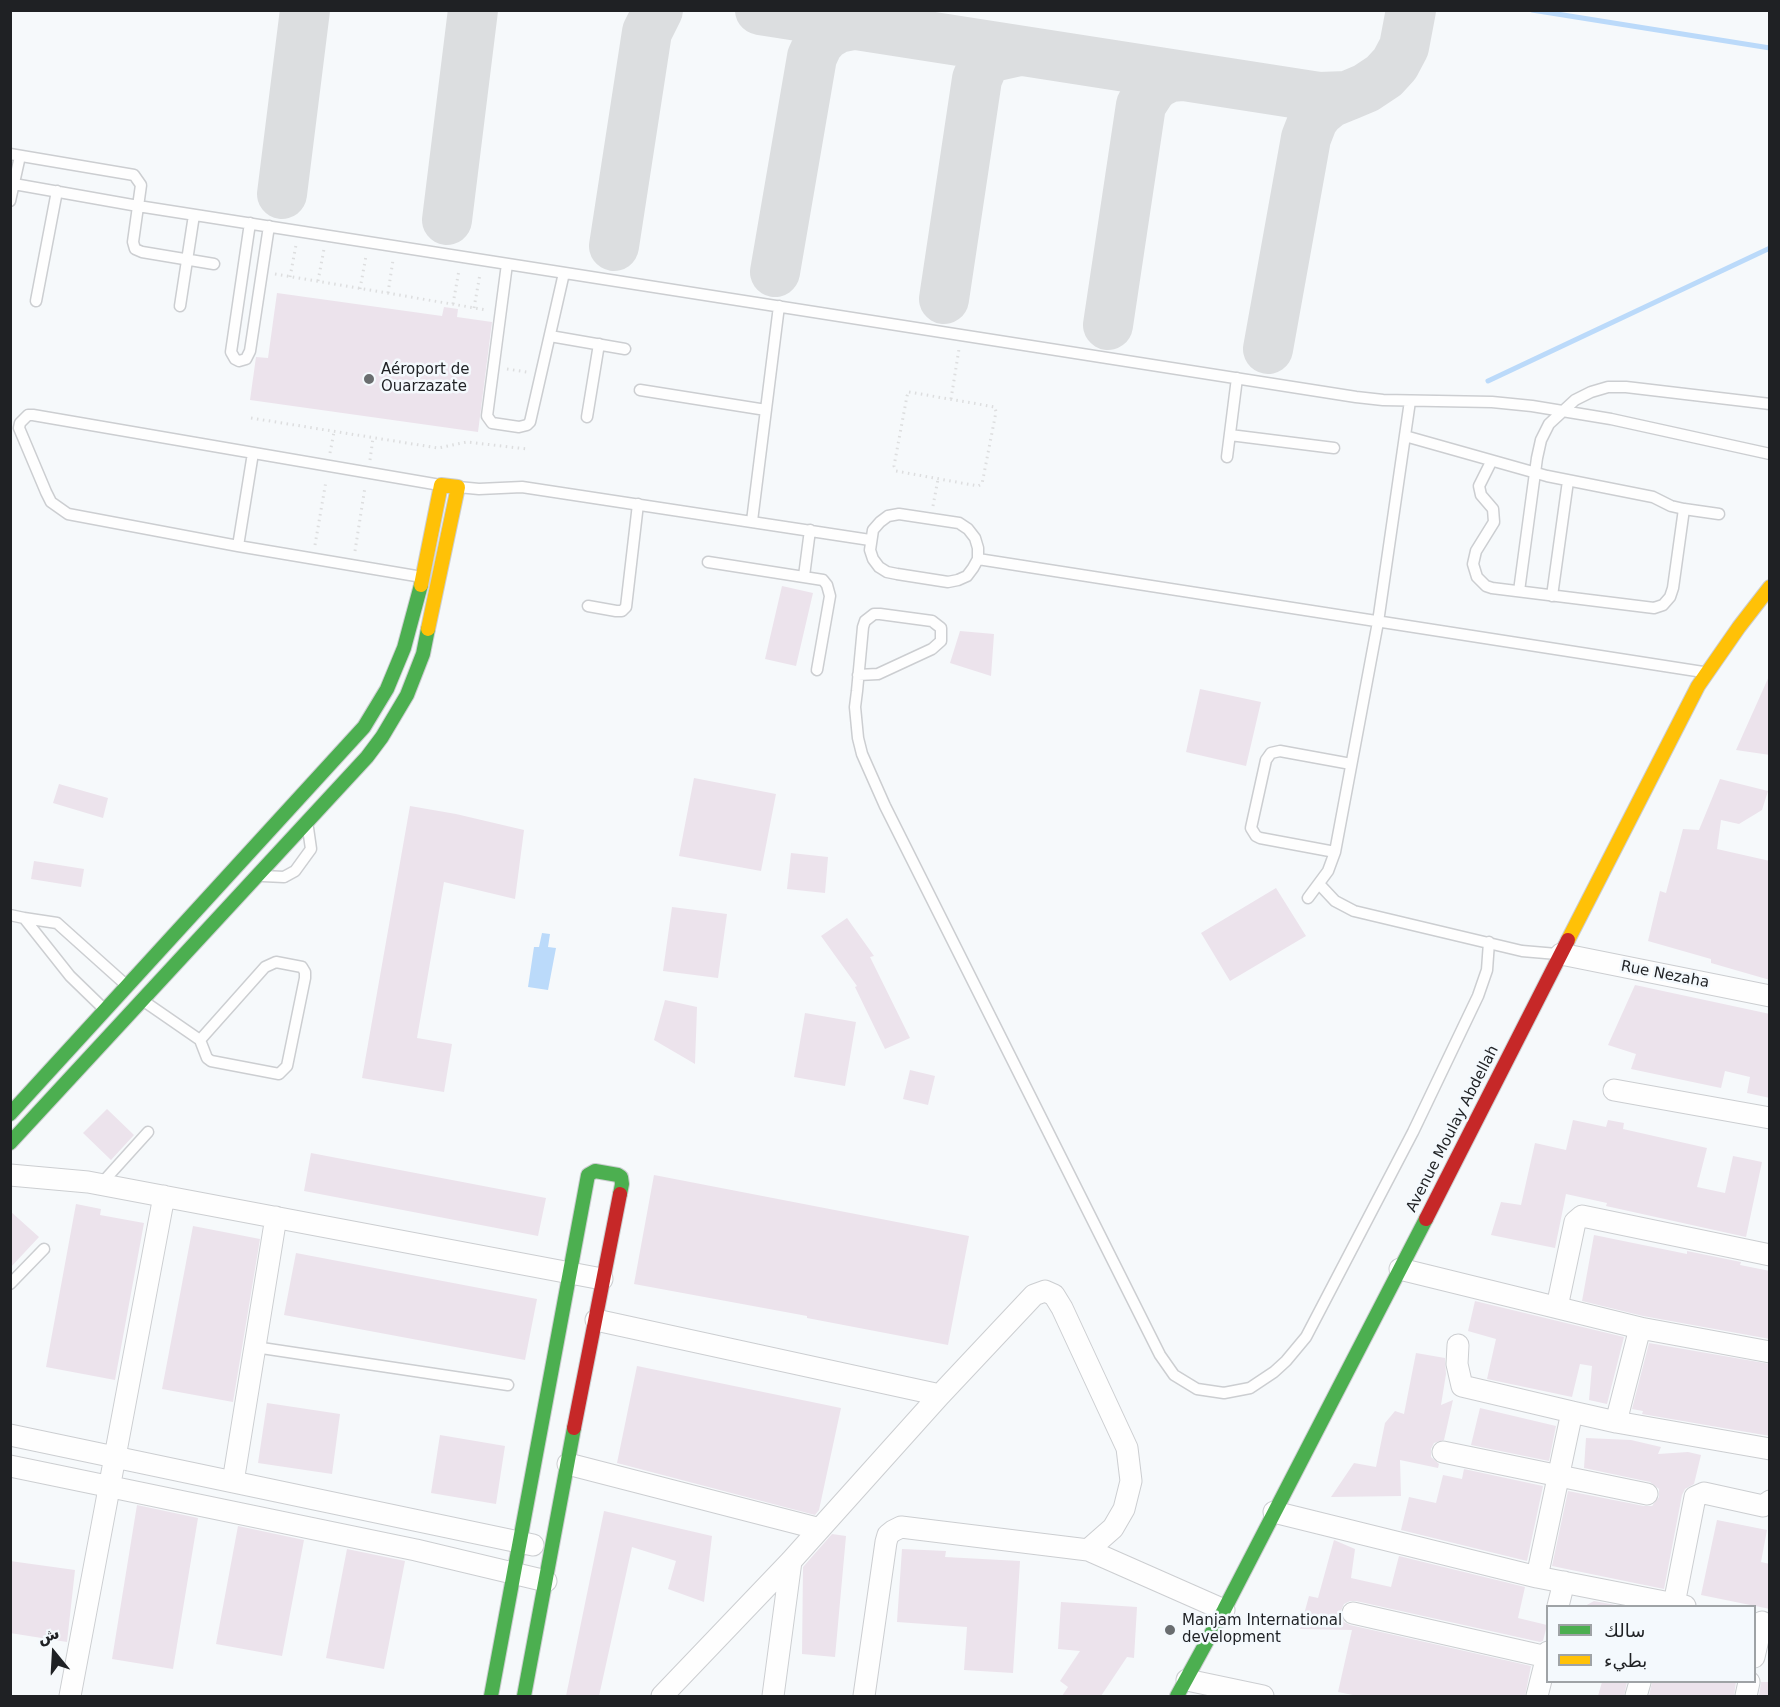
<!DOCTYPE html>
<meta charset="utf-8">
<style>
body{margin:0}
#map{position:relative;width:1780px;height:1707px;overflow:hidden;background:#f6f9fb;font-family:"DejaVu Sans",Cairo,sans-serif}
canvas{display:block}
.frame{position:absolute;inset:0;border:12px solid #1f2124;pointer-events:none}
.legend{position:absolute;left:1546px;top:1605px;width:210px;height:78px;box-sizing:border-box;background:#f4f9fd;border:2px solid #9fa3a6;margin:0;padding:8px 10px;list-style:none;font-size:18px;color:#1f2124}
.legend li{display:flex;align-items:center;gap:12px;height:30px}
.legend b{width:30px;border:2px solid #9fa3a6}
.north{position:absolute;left:24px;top:1623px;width:60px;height:60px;-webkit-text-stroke:4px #f4f9fd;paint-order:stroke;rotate:342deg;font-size:16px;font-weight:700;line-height:24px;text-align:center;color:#1f2124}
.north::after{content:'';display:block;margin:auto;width:21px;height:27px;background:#1f2124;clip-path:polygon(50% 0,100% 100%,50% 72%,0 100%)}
</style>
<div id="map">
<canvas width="1780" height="1707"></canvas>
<div class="frame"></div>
<ul class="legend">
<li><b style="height:8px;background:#4caf50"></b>سالك</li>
<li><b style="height:8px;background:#ffc107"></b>بطيء</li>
</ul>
<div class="north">ش</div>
</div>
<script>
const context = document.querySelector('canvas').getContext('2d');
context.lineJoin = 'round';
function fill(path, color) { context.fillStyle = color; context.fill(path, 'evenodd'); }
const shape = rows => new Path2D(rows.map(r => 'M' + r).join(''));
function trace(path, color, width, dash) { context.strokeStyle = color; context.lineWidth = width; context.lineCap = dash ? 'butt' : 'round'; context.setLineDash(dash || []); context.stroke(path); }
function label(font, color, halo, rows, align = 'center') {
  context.font = font + ' "DejaVu Sans",sans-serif'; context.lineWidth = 5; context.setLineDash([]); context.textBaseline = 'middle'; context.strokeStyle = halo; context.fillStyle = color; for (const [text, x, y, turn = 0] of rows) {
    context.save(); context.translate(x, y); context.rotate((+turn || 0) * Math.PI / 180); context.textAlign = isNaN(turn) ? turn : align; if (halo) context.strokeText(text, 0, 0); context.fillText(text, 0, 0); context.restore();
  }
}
fill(shape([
 [542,933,550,934,548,947,556,948,548,990,528,987,534,947,539,947]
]), '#bbdafa');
trace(shape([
 [1532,10,1770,48],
 [1488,381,1770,248]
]), '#bbdafa', 5);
trace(shape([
 [760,10,1319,97,1347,96,1366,88,1384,76,1395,64,1404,47,1411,10],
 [282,194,305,10],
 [447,220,473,10],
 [614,246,647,32,658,10],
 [775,272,812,57,818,44,826,35,838,28,853,25],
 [944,299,977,79,983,65,992,57,1019,51],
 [1108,325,1141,105,1152,88,1158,83,1170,77,1182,76],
 [1268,349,1306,138,1313,120,1319,112,1330,103,1347,96]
]), '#dcdee0', 50);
fill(shape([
 [277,293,442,316,444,307,458,309,457,317,492,322,478,432,250,400,256,357,268,358],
 [782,586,813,593,796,666,765,659],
 [960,631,994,634,991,676,950,663],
 [1770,674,1770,755,1736,750],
 [1200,689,1261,702,1246,766,1186,752],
 [694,778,776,794,761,871,679,856],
 [1720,779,1768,791,1762,810,1739,824,1721,820,1717,849,1770,861,1770,980,1711,963,1711,959,1648,941,1660,891,1666,893,1683,829,1699,830],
 [59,784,108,798,103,818,53,803],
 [410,806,456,814,524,830,515,899,444,882,417,1038,452,1044,444,1092,362,1078],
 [791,853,828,857,825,893,787,889],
 [34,861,84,869,81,887,31,879],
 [1276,888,1306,936,1230,981,1201,933],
 [672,907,727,914,718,978,663,971],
 [847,918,874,956,870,957,910,1038,885,1049,855,987,857,986,821,936],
 [1635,985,1770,1014,1770,1098,1747,1093,1750,1077,1725,1071,1721,1088,1631,1069,1636,1054,1608,1045],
 [665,1000,697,1007,695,1064,654,1040],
 [805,1013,856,1022,845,1086,794,1077],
 [910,1070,935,1076,928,1105,903,1099],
 [107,1109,134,1135,111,1160,83,1133],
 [1573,1120,1606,1127,1608,1120,1624,1123,1623,1129,1707,1148,1697,1187,1725,1193,1733,1156,1762,1162,1746,1237,1606,1206,1607,1203,1566,1194,1555,1248,1491,1235,1501,1202,1521,1205,1535,1143,1566,1150],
 [311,1153,546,1198,538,1236,304,1191],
 [654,1175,969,1236,948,1345,807,1318,807,1316,634,1284],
 [76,1204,101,1209,100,1215,144,1223,115,1380,46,1367],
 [10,1211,39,1237,10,1268],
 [193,1226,260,1239,233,1402,162,1389],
 [1594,1235,1687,1254,1687,1251,1741,1262,1740,1265,1770,1271,1770,1339,1643,1316,1582,1301],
 [296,1253,537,1299,525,1360,284,1315],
 [1475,1301,1624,1337,1607,1404,1589,1400,1592,1366,1580,1364,1572,1397,1487,1379,1496,1339,1468,1331],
 [1649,1343,1770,1364,1770,1436,1642,1414,1643,1411,1632,1409],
 [1416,1353,1445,1358,1446,1374,1441,1405,1453,1400,1444,1440,1434,1443,1431,1449,1431,1457,1439,1464,1438,1468,1400,1460,1401,1496,1331,1497,1354,1463,1376,1467,1385,1423,1395,1411,1404,1414],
 [637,1366,841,1408,819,1510,815,1515,617,1463],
 [267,1403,340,1414,332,1474,258,1463],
 [1480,1408,1556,1426,1549,1461,1471,1445],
 [440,1435,505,1446,496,1504,431,1493],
 [1586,1438,1631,1440,1661,1447,1658,1454,1688,1452,1701,1455,1694,1484,1685,1489,1682,1495,1664,1589,1552,1566,1568,1491,1644,1506,1652,1506,1659,1497,1659,1489,1650,1482,1584,1468],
 [1464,1469,1543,1486,1527,1561,1401,1530,1409,1497,1436,1503,1443,1475,1462,1479],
 [137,1505,198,1518,173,1669,112,1659],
 [604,1511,712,1536,704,1602,668,1589,676,1561,632,1547,599,1696,566,1696],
 [1717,1520,1767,1530,1761,1562,1770,1564,1770,1609,1701,1595],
 [238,1526,304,1540,282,1656,216,1644],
 [832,1534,846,1536,835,1657,802,1654,803,1567],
 [1334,1540,1355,1549,1351,1578,1391,1587,1399,1556,1525,1587,1518,1618,1547,1625,1543,1641,1540,1642,1356,1601,1350,1601,1344,1604,1341,1611,1344,1622,1350,1625,1531,1666,1525,1696,1358,1696,1338,1692,1352,1630,1300,1629,1309,1596,1318,1598],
 [347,1549,405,1561,384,1669,326,1658],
 [902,1549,946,1551,945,1557,1020,1561,1013,1673,964,1670,967,1627,897,1622],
 [10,1561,75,1570,67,1642,10,1633],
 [1594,1601,1621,1606,1585,1606],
 [1061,1602,1137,1607,1134,1658,1127,1657,1101,1696,1062,1696,1068,1687,1060,1681,1080,1651,1058,1649],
 [1602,1682,1627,1682,1624,1696,1598,1696],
 [1652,1682,1736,1682,1734,1696,1649,1696],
 [1761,1682,1770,1682,1770,1696,1759,1696]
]), '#ece3ec');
const lane = shape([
 [10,154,134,175,141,185,133,242,135,249,142,252,214,264],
 [14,184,138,206,1356,397,1383,400,1492,402,1532,406,1611,419,1770,454],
 [10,201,20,156],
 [250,223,231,352,235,359,239,361,246,359,250,351,269,226],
 [507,264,487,416,492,423,519,427,527,425,530,422,564,273],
 [36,301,57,191],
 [180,306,194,215],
 [550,336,625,349],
 [640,390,766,410],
 [587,417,599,344],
 [1230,435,1334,448],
 [1405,436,1547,476,1653,497,1671,506,1684,509,1719,514],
 [1227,457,1237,378],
 [1491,462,1479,486,1481,495,1493,509,1494,522,1476,551,1473,564,1477,577,1486,586,1492,588,1654,608,1663,605,1670,597,1673,588,1684,509],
 [458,487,479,489,522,487,870,540],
 [899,514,959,523,968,529,975,538,978,548,978,559,973,568,967,576,958,580,948,582,897,574,887,572,879,567,873,559,870,550,873,530,880,522,888,516,899,514],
 [752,521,779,306],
 [238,546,253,453],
 [978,559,1703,672],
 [708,562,823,580,827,585,830,596,817,670],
 [804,576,810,530],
 [422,577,238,546,68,514,51,502,46,492,19,428,20,423,28,415,33,415,440,485],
 [1519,591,1537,458,1541,440,1549,424,1575,400,1591,392,1608,387,1626,387,1770,404],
 [1552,596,1568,481],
 [588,606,616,611,622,611,626,607,638,504],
 [858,675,878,674,932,649,941,641,941,628,932,621,880,614,874,614,865,621,863,627,857,691,855,707,858,738,862,754,885,806,1160,1355,1174,1375,1197,1389,1224,1393,1250,1388,1274,1372,1286,1361,1306,1337,1413,1132,1478,996,1487,970,1489,942],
 [1335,852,1260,838,1256,836,1251,828,1266,760,1271,753,1280,751,1351,764],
 [263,876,284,877,295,871,311,849,308,828],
 [1320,885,1335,901,1354,911,1522,951,1557,954],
 [1308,898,1328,871,1335,852,1378,622,1410,401],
 [10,915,24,918],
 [145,1002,200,1040,207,1058,211,1061,279,1074,287,1066,305,978,305,972,302,967,276,962,265,967,200,1040],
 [104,1009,70,976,24,918,57,923,125,984],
 [101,1184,148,1132],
 [10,1284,44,1249],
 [255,1347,508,1385]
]);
const street = shape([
 [1561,954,1770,996],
 [1614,1090,1770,1118],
 [10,1175,88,1182,602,1279],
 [1400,1269,1640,1328,1770,1352],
 [1557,1307,1575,1222,1582,1216,1770,1255],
 [596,1320,940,1395],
 [1458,1345,1457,1364,1462,1386,1572,1412],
 [1616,1422,1640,1328],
 [10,1435,533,1545],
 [1443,1452,1647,1494],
 [568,1464,820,1529],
 [10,1466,416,1550,546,1581],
 [233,1482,276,1217],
 [1274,1512,1537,1577,1685,1606],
 [1537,1577,1572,1412,1616,1422,1770,1449],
 [1674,1604,1695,1497,1704,1493,1763,1506,1770,1501],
 [1558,1606,1564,1582],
 [1353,1613,1547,1657],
 [1754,1657,1762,1622],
 [1187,1680,1263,1696],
 [70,1696,164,1196],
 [662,1696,791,1561,940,1395,1034,1295,1045,1291,1054,1295,1062,1308,1127,1448,1131,1481,1124,1509,1113,1528,1088,1550],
 [773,1696,791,1561],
 [864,1696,886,1542,888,1535,893,1531,901,1527,1088,1550,1224,1610],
 [1537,1696,1548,1652],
 [1636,1696,1640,1682],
 [1746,1696,1749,1682]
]);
const fast = shape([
 [10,1114,364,727,387,689,404,648,421,585],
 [10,1143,367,757,382,737,407,695,423,654,428,629],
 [491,1696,588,1175,595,1171,618,1175,621,1177,622,1184,620,1194],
 [524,1696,574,1428],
 [1177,1696,1224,1610,1426,1219]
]);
const slow = shape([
 [421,585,441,485,458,487,428,629],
 [1568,940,1698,686,1739,627,1770,587]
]);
const jam = shape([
 [1426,1219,1568,940],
 [574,1428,620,1194]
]);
trace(lane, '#ccced1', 13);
trace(street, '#ccced1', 23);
trace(fast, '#ccced1', 16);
trace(slow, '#ccced1', 16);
trace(jam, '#ccced1', 16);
trace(shape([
 [275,274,487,310],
 [290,277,296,245],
 [318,281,324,249],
 [360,289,366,256],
 [388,293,393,260],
 [453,304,459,270],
 [474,308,480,274],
 [507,369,527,372],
 [909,392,995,407,996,412,982,484,978,486,896,471,894,466,907,396,909,392],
 [951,399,959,349],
 [251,418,438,448,467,442,527,449],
 [330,453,334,432],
 [370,460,373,438],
 [933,506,938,479],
 [315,545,326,481],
 [355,551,365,487]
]), '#dddedf', 3, [1.5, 4.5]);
trace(lane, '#fefefe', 10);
trace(street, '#fefefe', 21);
trace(fast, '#4caf50', 14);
trace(slow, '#ffc107', 14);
trace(jam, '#c62828', 14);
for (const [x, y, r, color] of [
 [369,379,6,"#6a6d6f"],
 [1170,1630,6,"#6a6d6f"]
]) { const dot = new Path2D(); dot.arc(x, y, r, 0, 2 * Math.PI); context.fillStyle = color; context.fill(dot); trace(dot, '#f4f9fd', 2); }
label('15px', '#1f2124', '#f4f9fd', [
 ["Aéroport de",381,370],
 ["Ouarzazate",381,387],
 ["Manjam International",1182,1621],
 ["development",1182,1638]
], 'left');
label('15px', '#1f2124', '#f4f9fd', [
 ["Rue Nezaha",1665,975,11],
 ["Avenue Moulay Abdellah",1453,1129,-63]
]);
</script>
